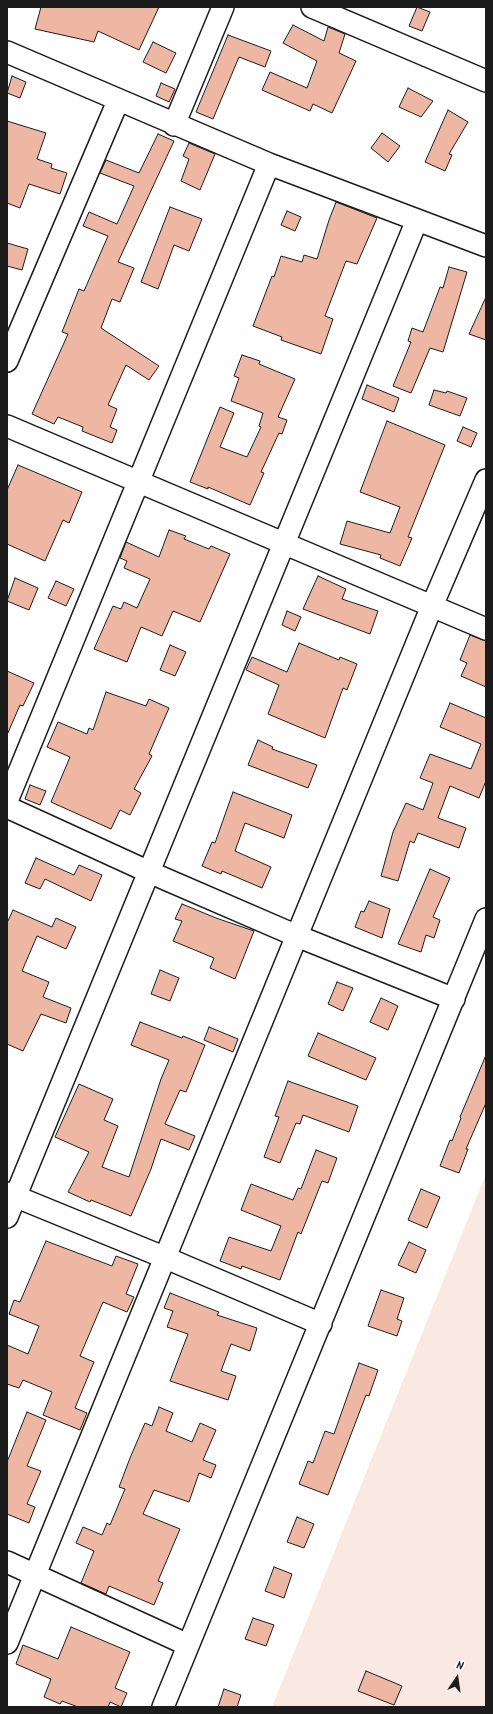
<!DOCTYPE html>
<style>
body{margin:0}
#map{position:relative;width:493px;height:1714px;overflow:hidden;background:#fff;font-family:Kalam,sans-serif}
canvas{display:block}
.frame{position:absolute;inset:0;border:8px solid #1c1c1c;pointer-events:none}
.north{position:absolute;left:437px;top:1658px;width:40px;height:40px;-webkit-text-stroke:3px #fff;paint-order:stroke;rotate:13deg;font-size:11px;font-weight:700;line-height:16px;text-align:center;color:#1c1c1c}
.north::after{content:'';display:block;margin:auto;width:14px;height:18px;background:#1c1c1c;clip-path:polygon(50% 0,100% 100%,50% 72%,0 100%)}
</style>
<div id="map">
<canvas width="493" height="1714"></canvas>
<div class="frame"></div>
<div class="north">N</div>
</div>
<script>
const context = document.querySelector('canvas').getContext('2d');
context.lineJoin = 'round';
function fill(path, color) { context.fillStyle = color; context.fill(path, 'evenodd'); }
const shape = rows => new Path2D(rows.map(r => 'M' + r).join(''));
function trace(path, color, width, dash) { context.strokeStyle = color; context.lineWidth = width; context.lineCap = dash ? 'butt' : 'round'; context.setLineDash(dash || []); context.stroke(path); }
fill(shape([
 [486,1174,486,1707,272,1707]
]), '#fae9e3');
const building = shape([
 [41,7,159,7,139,50,98,31,94,42,35,29,41,7],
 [417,7,430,12,422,31,409,26,417,7],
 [293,25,324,41,328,27,345,34,339,53,356,61,332,113,313,104,310,111,262,90,270,72,307,88,317,61,283,43,293,25],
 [228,35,271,51,265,67,239,57,213,119,196,112,228,35],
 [153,42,176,53,166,73,143,62,153,42],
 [12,76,26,82,20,98,7,93,12,76],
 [161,83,175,89,169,102,156,96,161,83],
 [408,88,433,101,421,117,399,107,408,88],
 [448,110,468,122,449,154,452,155,445,171,425,162,448,110],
 [7,121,46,133,37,159,52,164,51,168,67,173,60,194,29,184,20,208,7,203,7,121],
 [382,133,400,146,388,162,371,148,382,133],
 [158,134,174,141,118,262,134,268,120,302,112,299,101,328,159,366,149,380,126,365,108,405,117,409,110,427,117,430,112,443,82,431,83,427,58,417,54,424,32,414,68,334,62,332,79,289,84,291,108,236,83,226,89,212,117,224,134,186,100,173,106,160,139,173,158,134],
 [189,143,215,154,200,190,181,181,189,159,183,156,189,143],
 [336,202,377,218,357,264,346,261,325,316,333,319,321,354,281,340,282,337,253,326,272,276,274,277,281,256,302,262,304,255,317,259,329,220,336,202],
 [170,207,202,219,189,251,174,245,158,289,141,282,170,207],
 [287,211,301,217,295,231,281,225,287,211],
 [7,243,28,249,22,270,7,266,7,243],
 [449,267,467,272,443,352,430,348,411,393,393,386,411,342,408,341,412,328,423,332,440,287,443,288,449,267],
 [486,297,486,340,469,334,486,297],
 [242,355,260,361,259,364,295,379,278,417,287,420,282,434,279,433,261,472,264,473,250,505,208,487,208,489,190,482,220,407,234,413,220,447,247,457,261,427,259,426,263,413,231,401,239,378,234,376,242,355],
 [367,385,399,398,394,412,362,399,367,385],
 [434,390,446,393,447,391,467,398,460,416,429,405,434,390],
 [387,421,445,445,408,537,412,538,400,566,380,558,381,555,340,544,347,521,390,533,400,507,360,492,387,421],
 [463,427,477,433,471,447,457,441,463,427],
 [18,465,82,492,69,523,63,520,45,561,7,544,7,490,18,465],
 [169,530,186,536,184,539,209,549,211,546,230,554,200,622,173,611,162,636,141,627,127,662,94,649,113,606,121,609,124,602,137,608,150,579,124,568,127,561,120,558,126,542,159,557,169,530],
 [318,576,346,589,342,599,378,611,370,634,303,609,318,576],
 [15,578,38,588,29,610,7,601,15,578],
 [56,581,74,589,66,606,48,598,56,581],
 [287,611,301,617,295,631,282,625,287,611],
 [470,635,486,641,486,687,461,676,467,663,460,660,470,635],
 [299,643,339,660,340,657,357,664,347,690,343,688,325,738,268,714,279,685,246,670,252,657,287,672,299,643],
 [170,645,186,652,175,676,160,670,170,645],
 [7,671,34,683,23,706,20,705,7,735,7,671],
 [106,692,146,706,149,699,169,708,149,754,152,756,134,789,141,793,130,815,120,810,111,829,51,802,70,757,47,747,58,722,87,734,89,728,93,730,106,692],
 [450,703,486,718,486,781,479,798,450,786,438,818,466,828,459,848,418,833,414,843,410,841,398,881,381,876,393,832,406,803,423,810,433,783,420,778,430,754,471,769,481,744,440,727,450,703],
 [258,740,273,747,272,749,317,765,308,788,248,765,258,740],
 [30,785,46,791,40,805,25,799,30,785],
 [233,792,292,815,284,838,245,823,235,851,271,867,262,888,222,871,221,874,202,866,212,842,215,843,233,792],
 [36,858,74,875,79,865,102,875,91,901,45,879,40,889,25,883,36,858],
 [430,869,450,878,433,917,440,920,434,938,426,935,421,952,398,944,430,869],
 [369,901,390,909,382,938,355,927,361,911,364,912,369,901],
 [182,904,216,918,254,931,235,979,210,968,214,958,173,941,182,921,175,919,182,904],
 [13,910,52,927,56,918,76,927,66,949,37,936,22,971,49,982,43,997,71,1008,66,1023,41,1014,23,1051,7,1044,7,923,13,910],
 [160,970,179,978,170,1001,151,994,160,970],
 [337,982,353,988,343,1011,328,1004,337,982],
 [381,998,398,1006,388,1030,370,1022,381,998],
 [140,1022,182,1038,183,1036,205,1045,186,1092,180,1090,165,1124,195,1136,189,1150,161,1139,151,1169,131,1216,91,1200,90,1202,68,1192,89,1152,55,1137,79,1084,113,1099,104,1120,118,1126,102,1167,129,1177,161,1079,169,1060,131,1045,140,1022],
 [209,1027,238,1039,233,1052,204,1040,209,1027],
 [318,1033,376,1058,366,1080,308,1056,318,1033],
 [486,1055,486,1103,466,1149,468,1149,459,1173,440,1166,450,1140,452,1141,461,1118,460,1117,486,1055],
 [288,1081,358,1106,349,1132,303,1115,300,1124,296,1123,280,1163,264,1157,279,1117,275,1116,288,1081],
 [316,1150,337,1158,328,1183,322,1181,301,1234,298,1232,280,1280,242,1266,241,1269,220,1261,229,1237,271,1251,281,1226,241,1210,251,1184,293,1200,298,1188,301,1189,316,1150],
 [421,1189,440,1197,427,1228,408,1220,421,1189],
 [46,1241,112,1266,116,1256,138,1264,126,1294,134,1297,127,1312,103,1302,80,1356,94,1362,75,1408,87,1413,80,1430,43,1415,52,1392,23,1380,19,1388,7,1384,7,1345,28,1354,39,1326,9,1314,14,1300,20,1302,46,1241],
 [409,1242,426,1250,416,1273,398,1265,409,1242],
 [381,1290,404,1298,397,1319,402,1321,397,1336,368,1326,381,1290],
 [170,1293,219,1312,217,1315,257,1328,250,1351,231,1344,221,1371,236,1376,228,1400,170,1381,188,1334,167,1327,173,1311,164,1308,170,1293],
 [359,1363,378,1370,369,1396,366,1395,328,1495,299,1484,308,1461,313,1463,325,1431,334,1434,359,1363],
 [159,1407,173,1413,166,1431,192,1442,200,1423,216,1430,203,1460,216,1465,211,1478,199,1473,189,1502,154,1490,143,1514,180,1529,158,1581,163,1583,154,1605,109,1586,106,1594,81,1583,94,1551,76,1543,83,1527,102,1535,107,1523,110,1525,125,1489,119,1487,130,1458,145,1423,152,1426,159,1407],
 [27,1412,46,1420,27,1466,41,1471,27,1504,35,1507,29,1523,7,1514,7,1462,27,1412],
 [297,1517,314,1524,304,1548,287,1542,297,1517],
 [274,1567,292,1574,284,1598,265,1591,274,1567],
 [253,1618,274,1625,266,1646,245,1639,253,1618],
 [71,1627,130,1652,115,1688,127,1693,121,1707,110,1702,108,1707,78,1707,62,1701,60,1704,44,1697,51,1679,16,1664,23,1645,58,1659,71,1627],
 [366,1671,402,1686,394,1705,358,1691,366,1671],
 [224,1689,241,1695,237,1707,218,1707,224,1689]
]);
fill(building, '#eeb7a3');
trace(building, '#1c1c1c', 1);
const minor = shape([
 [312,7,486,81],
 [7,52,269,164,486,246],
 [174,125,223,7],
 [7,361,118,101],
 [7,426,486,629],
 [7,801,269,164],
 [7,807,149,872,297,936,454,999],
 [7,1193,166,1258,321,1324],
 [7,1217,417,220],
 [7,1562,188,1645],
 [7,1643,432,606,486,480],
 [163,1707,486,919]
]);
trace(minor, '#1c1c1c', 24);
trace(minor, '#fff', 21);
</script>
